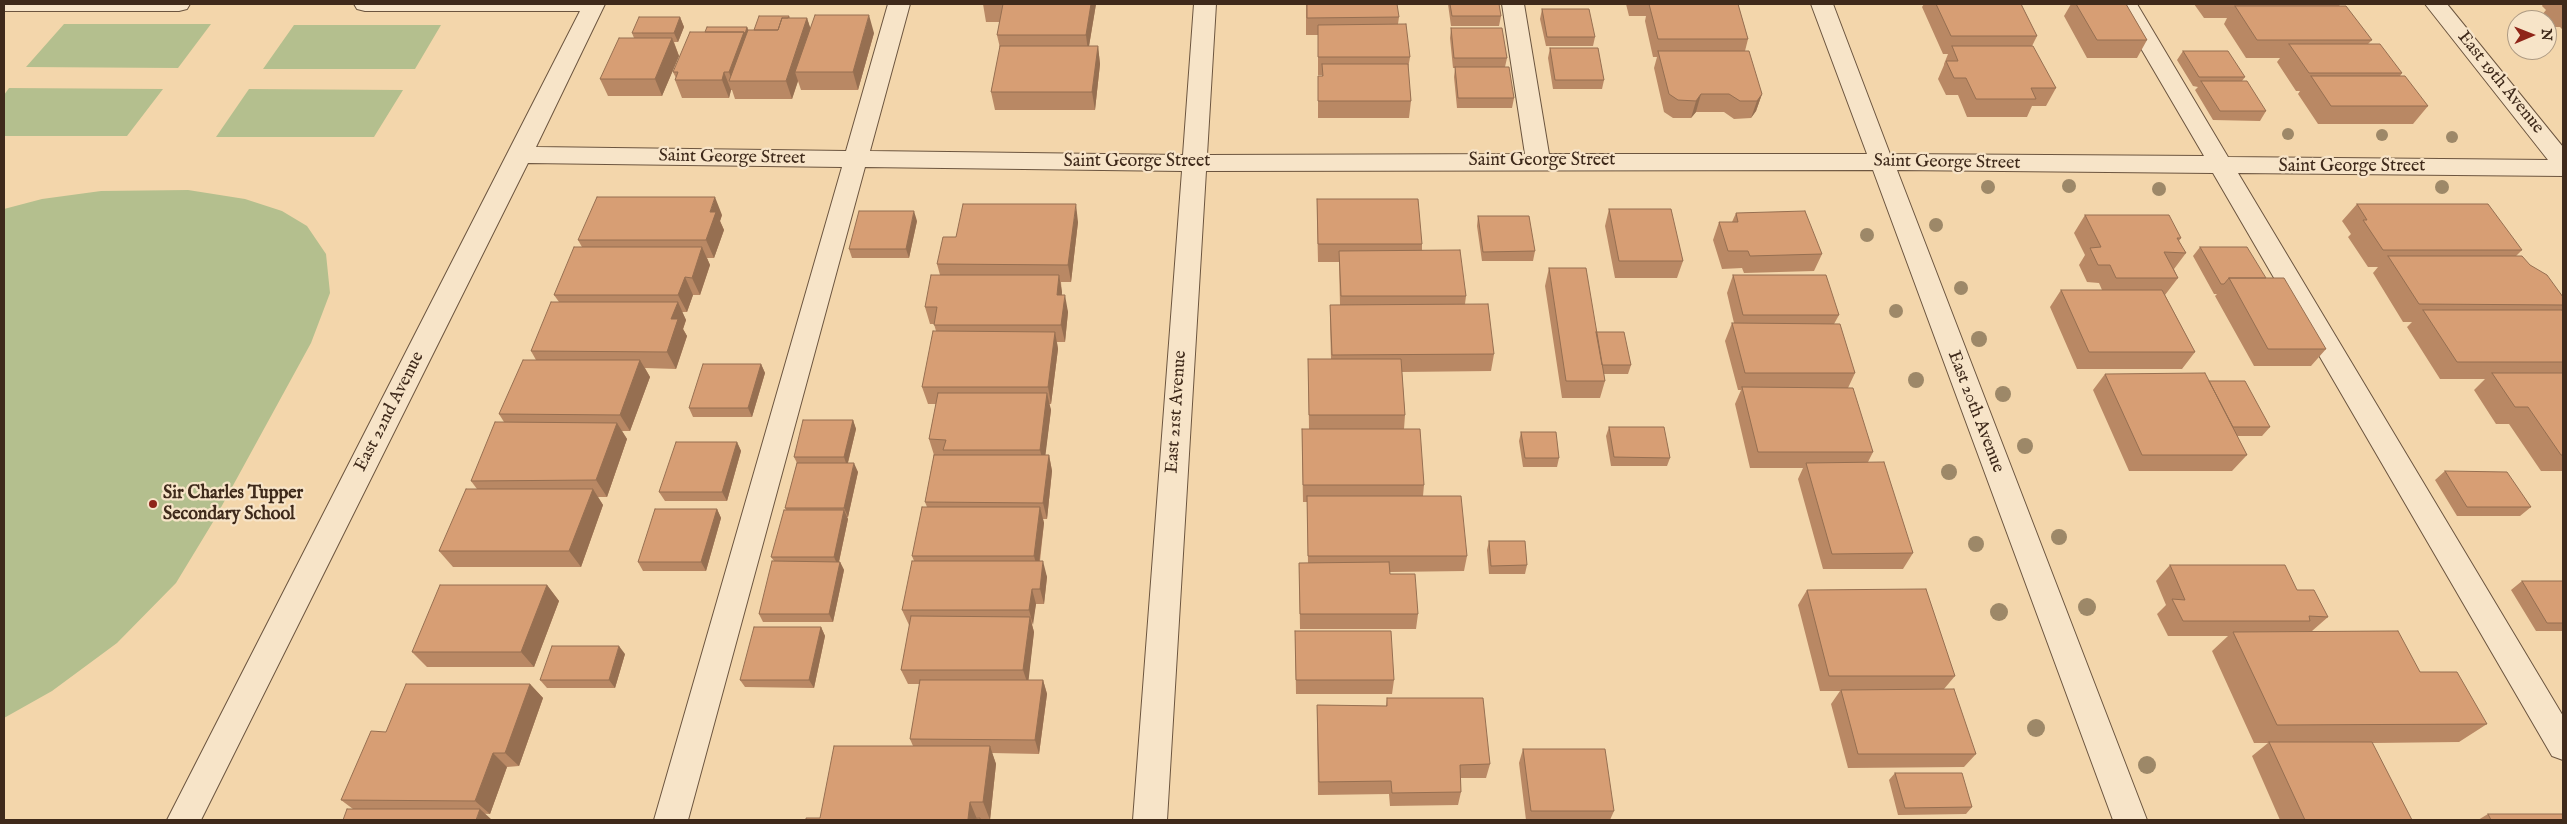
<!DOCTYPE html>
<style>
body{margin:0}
#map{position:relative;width:2567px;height:824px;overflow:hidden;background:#f3d6ab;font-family:"IM FELL English",serif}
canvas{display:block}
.frame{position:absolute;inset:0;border:5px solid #3f2a1b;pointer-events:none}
.north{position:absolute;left:2507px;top:10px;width:50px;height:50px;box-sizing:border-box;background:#f7e4c8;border:1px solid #ad9a83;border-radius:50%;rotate:89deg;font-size:14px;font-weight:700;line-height:20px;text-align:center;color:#3f2a1b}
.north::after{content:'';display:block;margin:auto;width:18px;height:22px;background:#8f2418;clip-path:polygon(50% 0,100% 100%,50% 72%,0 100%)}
</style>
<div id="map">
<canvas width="2567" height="824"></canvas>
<div class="frame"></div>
<div class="north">N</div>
</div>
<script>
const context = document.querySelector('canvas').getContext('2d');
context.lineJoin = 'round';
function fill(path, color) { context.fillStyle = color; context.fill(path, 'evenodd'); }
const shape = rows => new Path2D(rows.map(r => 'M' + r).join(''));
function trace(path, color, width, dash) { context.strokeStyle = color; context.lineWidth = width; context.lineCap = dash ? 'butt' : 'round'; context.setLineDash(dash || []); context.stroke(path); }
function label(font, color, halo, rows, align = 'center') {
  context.font = font + ' "IM FELL English",serif'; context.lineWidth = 4.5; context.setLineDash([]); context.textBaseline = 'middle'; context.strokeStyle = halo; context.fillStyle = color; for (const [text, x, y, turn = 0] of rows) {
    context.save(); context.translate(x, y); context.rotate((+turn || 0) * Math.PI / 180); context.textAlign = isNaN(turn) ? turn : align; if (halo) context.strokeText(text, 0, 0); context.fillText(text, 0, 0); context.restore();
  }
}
fill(shape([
 [64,24,211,24,178,68,26,67],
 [294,25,441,25,415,69,263,69],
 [9,88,163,89,127,136,4,136,4,95],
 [249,89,403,90,374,137,216,137],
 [188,190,245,199,282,211,307,226,326,254,330,293,311,343,213,522,176,583,117,643,52,691,4,718,4,209,42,199,101,191]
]), '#b4bf8e');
const minor = shape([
 [4,4,190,4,187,9,179,11,4,11,4,4],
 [354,4,605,4,536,147,846,151,888,4,910,4,870,151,1183,155,1194,4,1216,4,1207,155,1525,154,1502,4,1524,4,1549,154,1867,154,1811,4,1833,4,1890,154,2204,156,2115,4,2137,4,2228,157,2548,160,2425,4,2447,4,2563,147,2563,176,2238,173,2563,716,2563,760,2552,756,2213,173,1897,170,2147,820,2113,820,1873,170,1206,171,1167,820,1133,820,1182,171,865,167,688,820,654,820,842,167,528,163,201,820,167,820,580,11,365,11,357,9,354,4]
]);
trace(minor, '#6c553f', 2);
fill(minor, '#f7e4c8');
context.fillStyle = '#9d8868';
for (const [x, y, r] of [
 [2288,134,6],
 [2382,135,6],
 [2452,137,6],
 [2069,186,7],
 [1988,187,7],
 [2442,187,7],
 [2159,189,7],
 [1936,225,7],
 [1867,235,7],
 [1961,288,7],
 [1896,311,7],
 [1979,339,8],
 [1916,380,8],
 [2003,394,8],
 [2025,446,8],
 [1949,472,8],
 [2059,537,8],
 [1976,544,8],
 [2087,607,9],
 [1999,612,9],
 [2036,728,9],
 [2147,765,9]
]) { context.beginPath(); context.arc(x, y, r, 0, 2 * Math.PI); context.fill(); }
fill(shape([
 [983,4,1096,4,1089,46,1098,46,1100,64,1095,110,995,110,991,92,1000,48,997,35,1000,22,986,22],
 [1306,4,1399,17,1398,24,1410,57,1408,69,1411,101,1409,118,1318,118,1318,76,1322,76,1322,75,1318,75,1318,35,1306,35],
 [1448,4,1499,4,1501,16,1499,26,1451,26],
 [1626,4,1738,4,1748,39,1745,51,1762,94,1756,111,1751,118,1734,119,1724,112,1696,112,1691,118,1673,118,1664,112,1654,68,1657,57,1653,57,1645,21,1646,16,1629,16],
 [1924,4,2021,4,2037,36,2032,46,2056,88,2046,106,2032,106,2027,117,1967,117,1958,95,1946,95,1938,79,1944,65,1944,64,1948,54,1943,54,1922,7],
 [2071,4,2126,4,2147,40,2137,58,2087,58,2064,16],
 [2194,4,2341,4,2339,6,2372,40,2368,44,2402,73,2400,76,2428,106,2413,124,2318,124,2298,94,2300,91,2296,91,2277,62,2280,58,2246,58,2224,24,2227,18,2204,18],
 [2543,4,2563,4,2563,30,2560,27,2550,27,2547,24,2547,20,2544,20,2541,16,2546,10,2542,6],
 [1542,9,1595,37,1593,46,1546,46,1540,19],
 [789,16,790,18,807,18,810,28,874,33,858,90,801,90,798,81,792,99,735,99,732,90,731,90,729,98,682,98,675,80,676,78,673,72,705,32,747,27,748,30,754,30],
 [680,17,684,27,678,42,674,42,679,56,662,96,608,96,600,79,634,38,632,33],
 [1451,28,1507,58,1505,67,1514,98,1512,108,1457,108,1454,77,1455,68,1453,68,1450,38],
 [1550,48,1604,80,1602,89,1553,89,1548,58],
 [2183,51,2245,77,2242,81,2266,111,2260,121,2213,120,2195,90,2198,87,2193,86,2177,60],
 [1317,199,1422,244,1422,250,1466,296,1465,304,1494,354,1491,371,1402,372,1405,415,1404,429,1424,485,1423,496,1467,556,1464,571,1390,572,1390,574,1418,614,1416,629,1300,629,1299,563,1308,563,1307,502,1303,502,1302,446,1302,429,1309,429,1308,359,1331,359,1330,322,1330,305,1340,305,1339,262,1318,262,1317,217],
 [2357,204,2522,250,2516,256,2530,265,2563,297,2563,310,2562,311,2563,312,2563,471,2541,471,2509,424,2496,424,2474,390,2485,379,2440,379,2407,327,2412,322,2403,322,2373,273,2378,267,2368,267,2348,237,2351,234,2342,221],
 [1609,209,1683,261,1677,278,1615,278,1605,226],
 [1736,213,1822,254,1814,271,1744,273,1742,268,1722,269,1713,240,1719,222,1732,222],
 [722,215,720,221,724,230,714,258,707,258,710,265,700,295,693,295,687,312,682,312,686,320,683,329,687,336,676,369,645,368,650,377,630,431,622,431,627,439,607,497,598,497,603,505,581,567,453,567,439,551,477,489,471,481,504,422,499,414,536,360,531,351,559,302,554,295,582,247,578,240],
 [2085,215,2181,238,2179,241,2186,253,2174,269,2178,278,2165,295,2195,352,2182,369,2077,369,2050,307,2061,290,2102,290,2099,283,2087,282,2079,265,2085,255,2074,233],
 [1478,216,1535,251,1533,261,1482,261,1477,226],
 [917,221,909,258,852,258,849,249],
 [1078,222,1071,282,1061,282,1062,295,1068,312,1065,342,1057,342,1058,349,1051,404,1049,404,1051,410,1045,455,1049,455,1052,471,1047,519,1043,519,1044,523,1040,561,1047,577,1044,604,1036,604,1032,625,1034,632,1028,680,1043,680,1047,694,1039,754,992,753,996,764,990,820,820,818,913,746,910,739,920,684,908,684,901,670,910,625,909,625,902,610,914,561,912,556,927,507,925,502,934,455,929,439,936,404,928,404,922,387,936,331,934,324,930,324,925,307,940,275,937,264,956,237],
 [2200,247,2266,278,2326,349,2311,366,2254,366,2215,296,2217,294,2214,294,2193,256],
 [1549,268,1596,332,1631,365,1628,374,1604,374,1605,381,1600,398,1562,398,1545,286],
 [1733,275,1839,315,1834,324,1855,373,1848,388,1873,452,1868,462,1913,553,1903,569,1823,569,1798,479,1803,468,1750,468,1735,404,1741,390,1738,390,1725,341,1732,323,1734,323,1727,293],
 [761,364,765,373,752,417,693,417,689,408],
 [2105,374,2209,381,2270,427,2262,436,2237,436,2247,455,2232,471,2129,471,2093,390],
 [853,420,856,429,848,463,858,472,848,517,847,517,848,519,839,562,840,562,844,570,833,622,763,622,759,614,774,561,771,557,786,510,785,508,797,463,794,457],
 [1609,427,1670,458,1667,466,1611,466,1606,436],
 [1521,432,1559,458,1557,467,1523,467,1519,441],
 [737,442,741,451,727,501,665,501,659,492],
 [2445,471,2531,507,2520,516,2457,516,2435,480],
 [717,509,721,518,706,571,643,571,638,562],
 [1489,541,1527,565,1525,574,1489,574,1487,550],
 [2170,565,2297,590,2328,617,2312,631,2420,672,2487,724,2459,742,2372,743,2412,820,2280,820,2252,756,2268,743,2254,743,2212,651,2228,636,2168,636,2157,614,2166,605,2156,581],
 [2522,581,2563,581,2563,631,2536,631,2511,590],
 [547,585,559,601,534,667,427,667,412,652],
 [1807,590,1955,676,1944,689,1976,754,1964,767,1848,768,1831,704,1840,691,1820,691,1798,605],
 [821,627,825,636,814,688,745,687,740,680],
 [1295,631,1394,680,1392,694,1296,694],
 [625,654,615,688,547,688,540,680],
 [530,684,543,698,519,766,507,767,490,814,353,809,341,800,386,732],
 [1387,698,1490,764,1486,778,1461,778,1461,792,1458,805,1390,806,1389,794,1318,795,1317,720,1317,705,1386,706],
 [1523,749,1614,811,1610,820,1526,820,1519,763],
 [1895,773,1972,807,1966,814,1898,815,1889,780],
 [2488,814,2563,820,2478,820]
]), '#b98864');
fill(shape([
 [1091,4,1096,4,1088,52,1086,35],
 [869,15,874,33,858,90,853,72],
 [680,17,684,27,678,42,674,33],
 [807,18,813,36,795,72,798,81,792,99,786,81],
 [747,27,751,36,732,81,729,72,744,32],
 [672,38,679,56,662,96,655,79],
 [1098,46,1100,64,1095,110,1092,92],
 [724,72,731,90,729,98,722,80],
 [1701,94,1696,112,1691,118,1696,101],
 [1762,94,1756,111,1751,118,1757,101],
 [715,197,722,215,720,221,724,230,714,258,706,240,710,212],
 [1076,204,1078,222,1071,282,1068,265],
 [914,211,917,221,909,258,906,249],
 [702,247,710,265,700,295,692,278],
 [1059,275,1062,292,1060,312,1057,295],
 [685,277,693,295,687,312,678,295],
 [1065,295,1068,312,1065,342,1061,325],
 [678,302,686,320,683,329,687,336,676,369,667,352,671,319],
 [1055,332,1058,349,1051,404,1048,387],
 [640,360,650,377,630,431,620,415],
 [761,364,765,373,752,417,748,408],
 [1047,393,1051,410,1044,467,1040,450],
 [853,420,856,429,847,466,844,457],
 [617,423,627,439,607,497,596,480],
 [737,442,741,451,727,501,722,492],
 [1049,455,1052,471,1047,519,1043,503],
 [854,463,858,472,848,517,844,508],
 [593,489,603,505,581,567,569,551],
 [1040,507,1044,523,1038,571,1034,556],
 [717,509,721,518,706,571,701,562],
 [844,510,848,519,838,566,834,557],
 [1043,561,1047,577,1044,604,1040,589],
 [840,562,844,570,833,622,829,614],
 [547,585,559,601,534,667,521,652],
 [1032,589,1036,604,1033,625,1029,610],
 [1030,617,1034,632,1028,685,1023,670],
 [821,627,825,636,814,688,809,680],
 [619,646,625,654,615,688,609,680],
 [1043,680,1047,694,1039,754,1035,740],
 [530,684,543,698,519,766,505,753],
 [990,746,996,764,990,820,983,802],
 [493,753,507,767,490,814,475,801],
 [970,802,977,819,968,819],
 [480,809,492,820,476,820]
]), '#966f51');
const building = shape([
 [983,4,1091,4,1086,35,997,35,1003,4,983,4],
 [1307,4,1397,4,1399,17,1307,18,1307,4],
 [1450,4,1499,4,1501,16,1452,16,1450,4],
 [1649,4,1738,4,1748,39,1658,39,1649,4],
 [1936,4,2021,4,2037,36,1951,36,1936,4],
 [2076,4,2126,4,2147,40,2097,40,2076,4],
 [2235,6,2346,6,2372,40,2257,40,2235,6],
 [1542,9,1589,9,1595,37,1547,37,1542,9],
 [815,15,869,15,853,72,795,72,815,15],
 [759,16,789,16,788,18,782,18,778,30,754,30,759,16],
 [639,17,680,17,674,33,632,33,639,17],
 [782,18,807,18,786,81,729,81,748,30,778,30,782,18],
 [1406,24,1410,57,1318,57,1318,25,1406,24],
 [707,27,747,27,745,34,744,32,705,32,707,27],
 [1451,28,1502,28,1507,58,1454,58,1451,28],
 [690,32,744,32,729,72,724,72,722,80,675,80,678,72,673,72,690,32],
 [619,38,672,38,655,79,600,79,619,38],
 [2289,44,2380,44,2402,73,2309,73,2289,44],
 [1000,46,1098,46,1092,92,991,92,1000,46],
 [1952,46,2033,46,2056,88,2031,88,2036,99,1976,99,1966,78,1954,78,1946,61,1958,61,1952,46],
 [1550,48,1598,48,1604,80,1555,80,1550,48],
 [1658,51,1749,51,1762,94,1757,101,1740,101,1729,94,1701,94,1696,101,1678,100,1669,94,1658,51],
 [2183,51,2228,51,2245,77,2199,77,2183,51],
 [1322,64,1408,64,1411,101,1318,101,1318,76,1323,76,1322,64],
 [1455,67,1509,67,1514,98,1458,98,1455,67],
 [2311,76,2405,76,2428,106,2331,106,2311,76],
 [2201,81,2247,81,2266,111,2220,111,2201,81],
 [597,197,715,197,710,212,716,212,706,240,578,240,597,197],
 [1317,199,1418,199,1422,244,1318,244,1317,199],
 [963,204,1076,204,1068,265,937,264,943,237,956,237,963,204],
 [2357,204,2488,204,2522,250,2383,250,2363,220,2367,220,2357,204],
 [1609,209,1671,209,1683,261,1619,261,1609,209],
 [859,211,914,211,906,249,849,249,859,211],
 [1805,211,1822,254,1750,256,1748,251,1728,251,1719,222,1738,222,1736,213,1805,211],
 [2085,215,2169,215,2181,238,2177,238,2186,253,2164,252,2178,278,2116,278,2110,265,2098,265,2090,248,2101,247,2085,215],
 [1478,216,1529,216,1535,251,1483,252,1478,216],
 [574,247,702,247,692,278,685,277,678,295,554,295,574,247],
 [2200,247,2247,247,2266,278,2229,278,2224,284,2221,284,2200,247],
 [1460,250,1466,296,1341,296,1339,251,1460,250],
 [2388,256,2522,256,2530,265,2547,275,2563,297,2563,305,2419,304,2388,256],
 [1549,268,1586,268,1605,381,1566,381,1549,268],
 [931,275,1059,275,1057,295,1065,295,1061,325,934,325,937,307,925,307,931,275],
 [1733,275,1826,275,1839,315,1743,315,1733,275],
 [2229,278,2284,278,2326,349,2268,349,2229,278],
 [2061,290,2162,290,2195,352,2089,352,2061,290],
 [551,302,678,302,671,319,678,319,667,352,531,351,551,302],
 [1488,304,1494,354,1332,355,1330,305,1488,304],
 [2423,310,2562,310,2563,312,2563,362,2457,362,2423,310],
 [1732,323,1840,324,1855,373,1745,373,1732,323],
 [933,331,1055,332,1048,387,922,387,933,331],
 [1596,332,1624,332,1631,365,1602,365,1596,332],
 [1308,359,1401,359,1405,415,1309,415,1308,359],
 [523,360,640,360,620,415,499,414,523,360],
 [703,364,761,364,748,408,689,408,703,364],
 [2205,373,2247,455,2142,455,2105,374,2205,373],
 [2492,373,2563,373,2563,455,2561,455,2528,407,2515,407,2492,373],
 [2209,381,2245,381,2270,427,2233,427,2209,381],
 [1742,387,1853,388,1873,452,1758,452,1742,387],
 [938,393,1047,393,1040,450,943,450,946,440,929,439,938,393],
 [803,420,853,420,844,457,794,457,803,420],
 [495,422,617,423,596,480,471,481,495,422],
 [1609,427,1664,427,1670,458,1614,457,1609,427],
 [1302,429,1420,429,1424,485,1303,485,1302,429],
 [1521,432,1556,432,1559,458,1525,458,1521,432],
 [676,442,737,442,722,492,659,492,676,442],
 [934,455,1049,455,1043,503,925,502,934,455],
 [1884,462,1913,553,1832,554,1806,463,1884,462],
 [797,463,854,463,844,508,785,508,797,463],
 [2445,471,2507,472,2531,507,2467,507,2445,471],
 [466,489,593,489,569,551,439,551,466,489],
 [1307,496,1461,496,1467,556,1308,556,1307,496],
 [922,507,1040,507,1034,556,912,556,922,507],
 [655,509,717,509,701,562,638,562,655,509],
 [784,510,844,510,834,557,771,557,784,510],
 [1489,541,1525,541,1527,565,1491,566,1489,541],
 [772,561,840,562,829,614,759,614,772,561],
 [912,561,1043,561,1040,589,1032,589,1029,610,902,610,912,561],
 [1389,562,1390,574,1415,574,1418,614,1300,614,1299,563,1389,562],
 [2170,565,2285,565,2297,590,2314,590,2328,617,2309,616,2310,621,2183,621,2172,599,2185,600,2170,565],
 [2522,581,2563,581,2563,623,2547,623,2522,581],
 [440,585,547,585,521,652,412,652,440,585],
 [1926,589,1955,676,1829,676,1807,590,1926,589],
 [911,616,1030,617,1023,670,901,670,911,616],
 [754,627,821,627,809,680,740,680,754,627],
 [1295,631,1391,631,1394,680,1296,680,1295,631],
 [2398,631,2420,672,2457,672,2487,724,2277,725,2233,632,2398,631],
 [552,646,619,646,609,680,540,680,552,646],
 [920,680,1043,680,1035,740,910,739,920,680],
 [406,684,530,684,505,753,493,753,475,801,341,800,371,731,386,732,406,684],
 [1954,689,1976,754,1858,754,1841,690,1954,689],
 [1387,698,1483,698,1490,764,1460,765,1461,792,1392,793,1391,781,1319,782,1317,705,1387,706,1387,698],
 [2269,742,2372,742,2412,820,2305,820,2269,742],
 [834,746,990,746,983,802,970,802,968,819,980,818,980,820,806,820,806,818,820,818,834,746],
 [1523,749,1605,749,1614,811,1531,811,1523,749],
 [1895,773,1962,773,1972,807,1905,808,1895,773],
 [347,809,480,809,476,820,343,820,347,809],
 [2488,814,2563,814,2563,820,2491,820,2488,814]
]);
fill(building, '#d79e74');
trace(building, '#966f51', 1);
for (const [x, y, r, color] of [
 [153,504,5,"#8f2418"]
]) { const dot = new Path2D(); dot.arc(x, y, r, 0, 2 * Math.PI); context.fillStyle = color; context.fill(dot); trace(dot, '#f7e4c8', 2); }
label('18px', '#3f2a1b', '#f7e4c8', [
 ["East 19th Avenue",2500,83,51],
 ["Saint George Street",732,158,1],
 ["Saint George Street",1542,161],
 ["Saint George Street",1137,162],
 ["Saint George Street",1947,163,1],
 ["Saint George Street",2352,167],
 ["East 22nd Avenue",390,412,-63],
 ["East 21st Avenue",1177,412,-86],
 ["East 20th Avenue",1975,412,69]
]);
label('bold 18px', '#3f2a1b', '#f7e4c8', [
 ["Sir Charles Tupper",163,494],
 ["Secondary School",163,515]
], 'left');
</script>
